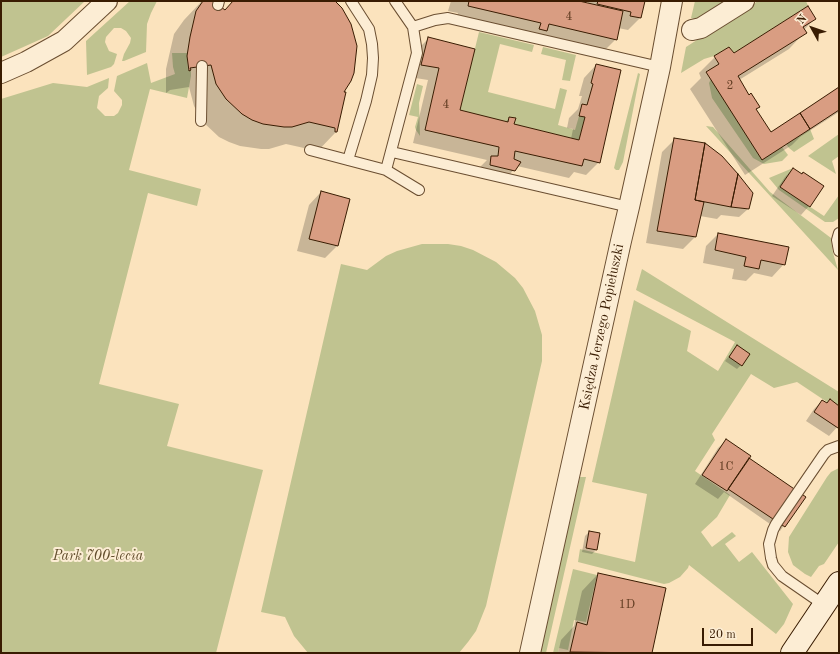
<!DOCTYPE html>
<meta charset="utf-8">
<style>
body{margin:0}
#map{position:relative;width:840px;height:654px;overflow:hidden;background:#fbe3bd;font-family:"Old Standard TT",serif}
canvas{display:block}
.frame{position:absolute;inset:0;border:2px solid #391c02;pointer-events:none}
.north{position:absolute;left:792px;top:8px;width:40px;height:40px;-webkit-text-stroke:3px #fcedd4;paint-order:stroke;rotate:310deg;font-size:11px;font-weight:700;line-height:16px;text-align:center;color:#391c02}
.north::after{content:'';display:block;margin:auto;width:14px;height:18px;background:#391c02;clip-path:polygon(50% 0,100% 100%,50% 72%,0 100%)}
.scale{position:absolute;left:702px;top:628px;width:51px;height:18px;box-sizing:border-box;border:2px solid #391c02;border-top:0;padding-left:5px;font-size:12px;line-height:14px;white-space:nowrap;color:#391c02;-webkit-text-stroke:3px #fcedd4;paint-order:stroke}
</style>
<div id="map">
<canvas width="840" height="654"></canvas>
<div class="frame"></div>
<div class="north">N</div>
<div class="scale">20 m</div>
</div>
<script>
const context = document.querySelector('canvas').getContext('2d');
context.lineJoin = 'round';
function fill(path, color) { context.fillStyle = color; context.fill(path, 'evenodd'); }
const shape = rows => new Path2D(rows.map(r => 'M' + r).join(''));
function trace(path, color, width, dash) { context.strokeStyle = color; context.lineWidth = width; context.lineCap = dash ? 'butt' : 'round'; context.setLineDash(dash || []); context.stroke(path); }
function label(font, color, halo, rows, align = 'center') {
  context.font = font + ' "Old Standard TT",serif'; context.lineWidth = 4; context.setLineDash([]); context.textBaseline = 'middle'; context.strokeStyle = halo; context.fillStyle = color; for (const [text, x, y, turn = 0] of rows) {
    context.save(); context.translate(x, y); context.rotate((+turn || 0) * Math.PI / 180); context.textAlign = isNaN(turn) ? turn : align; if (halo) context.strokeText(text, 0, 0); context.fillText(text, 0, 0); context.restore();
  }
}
fill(shape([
 [1,1,85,1,48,36,1,57],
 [130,1,157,1,151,13,147,24,146,52,124,61,122,61,124,54,130,43,131,38,126,31,121,28,114,28,106,37,105,42,109,51,117,54,114,64,111,67,87,75,86,41],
 [695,1,702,2,729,1,699,20,691,18],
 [758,1,806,1,808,6,734,53,729,47,714,56,704,59,681,73,686,47],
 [479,32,534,45,532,52,500,44,488,92,555,109,560,88,567,90,558,125,575,130,579,116,585,117,579,140,514,124,515,118,509,117,508,122,460,110],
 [543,47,576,55,570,81,562,80,566,60,541,54],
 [172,53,187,53,188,70,191,70,191,76,187,98,150,89,129,170,201,189,197,206,148,193,99,384,179,404,167,446,263,470,216,653,1,653,1,99,53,83,87,87,109,78,108,88,99,96,97,108,105,116,114,116,118,113,122,105,122,100,114,91,117,76,147,63,151,83,175,74,173,67],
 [638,73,640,74,623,162,619,170,616,170,614,168],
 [711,79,782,147,788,155,782,161,764,164,753,158,712,98,709,83],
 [417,84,423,86,419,103,420,136,416,130,415,127,418,117,409,115],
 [706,126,713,127,770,192,831,238,833,253,838,270],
 [810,129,814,139,794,152,789,148,786,144],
 [839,134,839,156,832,161,836,174,808,156],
 [793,168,780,187,824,216,839,195,839,218,833,222,825,222,779,190,769,178],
 [422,244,448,244,461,246,473,250,496,262,515,278,523,288,535,311,542,335,542,361,486,606,476,631,468,642,459,653,308,653,294,636,285,617,261,612,341,264,367,270,386,256,397,251],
 [642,269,839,392,839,410,797,382,774,388,751,374,712,434,715,440,695,471,730,495,717,517,701,532,712,547,732,532,736,536,725,544,739,562,752,552,793,604,784,624,776,634,689,565,688,568,680,577,669,583,664,584,578,562,580,549,635,562,647,494,592,482,634,300,691,331,687,351,718,371,735,342,636,290],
 [839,468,839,542,824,564,819,566,811,577,805,574,793,565,788,552,789,537,827,477,831,472],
 [580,477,586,477,546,653,539,653],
 [573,569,597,575,586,622,574,620,568,650,559,648,558,653,553,653]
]), '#c0c390');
fill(shape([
 [202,1,211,1,225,12,236,1,333,1,343,92,345,93,335,133,313,156,313,150,286,144,269,149,261,149,240,146,229,142,219,137,203,122,194,106,189,87,170,90,166,93,166,69,174,34,184,20],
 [451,1,574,1,588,4,588,1,644,1,640,18,628,30,618,28,616,39,603,52,540,37,534,43,528,42,529,35,456,19,458,13,448,11],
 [815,18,804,30,805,32,789,49,739,80,749,96,759,107,756,110,770,133,839,88,839,112,800,137,792,145,745,175,690,89,701,78,699,73,715,57,733,55],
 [429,38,459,111,505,122,510,118,513,124,571,139,573,129,567,128,569,118,578,109,582,96,579,96,584,78,596,65,599,162,586,175,574,172,569,178,517,166,502,183,478,177,478,169,487,160,413,143,428,80,409,77,416,51],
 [675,139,748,209,739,217,721,215,717,219,700,216,695,237,683,249,646,243,662,152],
 [793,169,822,186,809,206,801,215,772,196,785,177],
 [321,192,337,246,325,258,297,251,309,205],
 [718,234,784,264,772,277,754,273,746,281,732,279,734,269,703,263,706,246],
 [737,346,741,365,737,369,725,361],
 [822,401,827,404,839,407,839,425,829,436,806,421,814,409],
 [727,440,748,459,804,497,780,531,724,492,718,499,695,484,718,448],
 [589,532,596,550,592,554,582,552,585,536],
 [598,574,665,589,651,653,558,653,561,640,574,626,582,591]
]), '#0003');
const building = shape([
 [203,1,213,1,225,10,233,1,335,1,342,8,351,24,357,46,354,73,351,81,344,92,346,92,337,132,335,132,335,128,309,122,292,127,284,127,263,124,252,120,242,114,226,99,216,84,211,65,190,68,191,70,189,71,187,56,190,37,196,11,203,1],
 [469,1,579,1,623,11,617,40,549,24,547,31,539,29,541,23,468,6,469,1],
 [598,1,645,1,641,18,630,16,631,12,597,4,598,1],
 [808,6,816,19,803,27,807,33,738,76,749,95,751,93,760,107,756,109,771,132,800,113,810,129,762,160,706,72,719,64,714,56,729,47,734,53,808,6],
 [428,37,475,49,460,110,508,122,509,117,516,118,514,124,579,140,585,117,579,116,582,104,587,105,593,84,591,83,596,64,621,70,600,163,584,159,582,166,515,151,514,159,521,162,515,171,490,165,491,156,498,156,499,147,425,130,439,68,421,65,428,37],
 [839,87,839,110,810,129,800,113,839,87],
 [674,138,705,143,695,200,704,202,696,237,657,231,674,138],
 [705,143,722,156,738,174,731,207,695,200,705,143],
 [793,168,802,174,803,172,824,186,810,207,780,187,793,168],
 [738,174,753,193,749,209,731,207,738,174],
 [321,191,350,199,338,246,309,239,321,191],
 [718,233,789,247,785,265,761,260,759,269,744,266,746,257,715,250,718,233],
 [737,345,750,354,742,366,729,357,737,345],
 [830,399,839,406,839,427,838,428,814,412,822,400,827,403,830,399],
 [726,439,751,456,727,491,702,475,726,439],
 [749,458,806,497,785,527,728,489,749,458],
 [589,531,600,533,597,550,586,548,589,531],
 [598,573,666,588,652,653,570,652,577,622,587,625,598,573]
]);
fill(building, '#d99d82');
trace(building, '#391c02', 1);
const lane = shape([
 [218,5,219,1],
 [413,27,435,20,448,18,660,67],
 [201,121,202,66],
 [310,150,386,170,419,190],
 [392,152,629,207],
 [348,160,366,101,372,75,373,58,372,44,369,29,351,1],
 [386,170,417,53,413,27,395,1],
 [839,233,837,240,839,251],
 [824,605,782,576,773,565,771,558,769,544,773,530,776,524,824,454,828,450,839,446]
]);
const street = shape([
 [692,30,701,28,744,1],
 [1,73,26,62,64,41,107,1],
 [530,653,621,241,629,207,660,67,672,1]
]);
const secondary = shape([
 [792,653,839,583]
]);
trace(lane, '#6a4e31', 12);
trace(street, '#6a4e31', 22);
trace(secondary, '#391c02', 24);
trace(lane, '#fcedd4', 10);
trace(street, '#fcedd4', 20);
trace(secondary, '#fcedd4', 22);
label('12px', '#613c22', null, [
 ["4",569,17],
 ["2",730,86],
 ["4",446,105],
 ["1C",726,467],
 ["1D",627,605]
]);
label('14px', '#391c02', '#fcedd4', [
 ["Księdza Jerzego Popiełuszki",602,327,-78]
]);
label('italic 14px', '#624e2d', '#fcedd4', [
 ["Park 700-lecia",98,556]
]);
</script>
